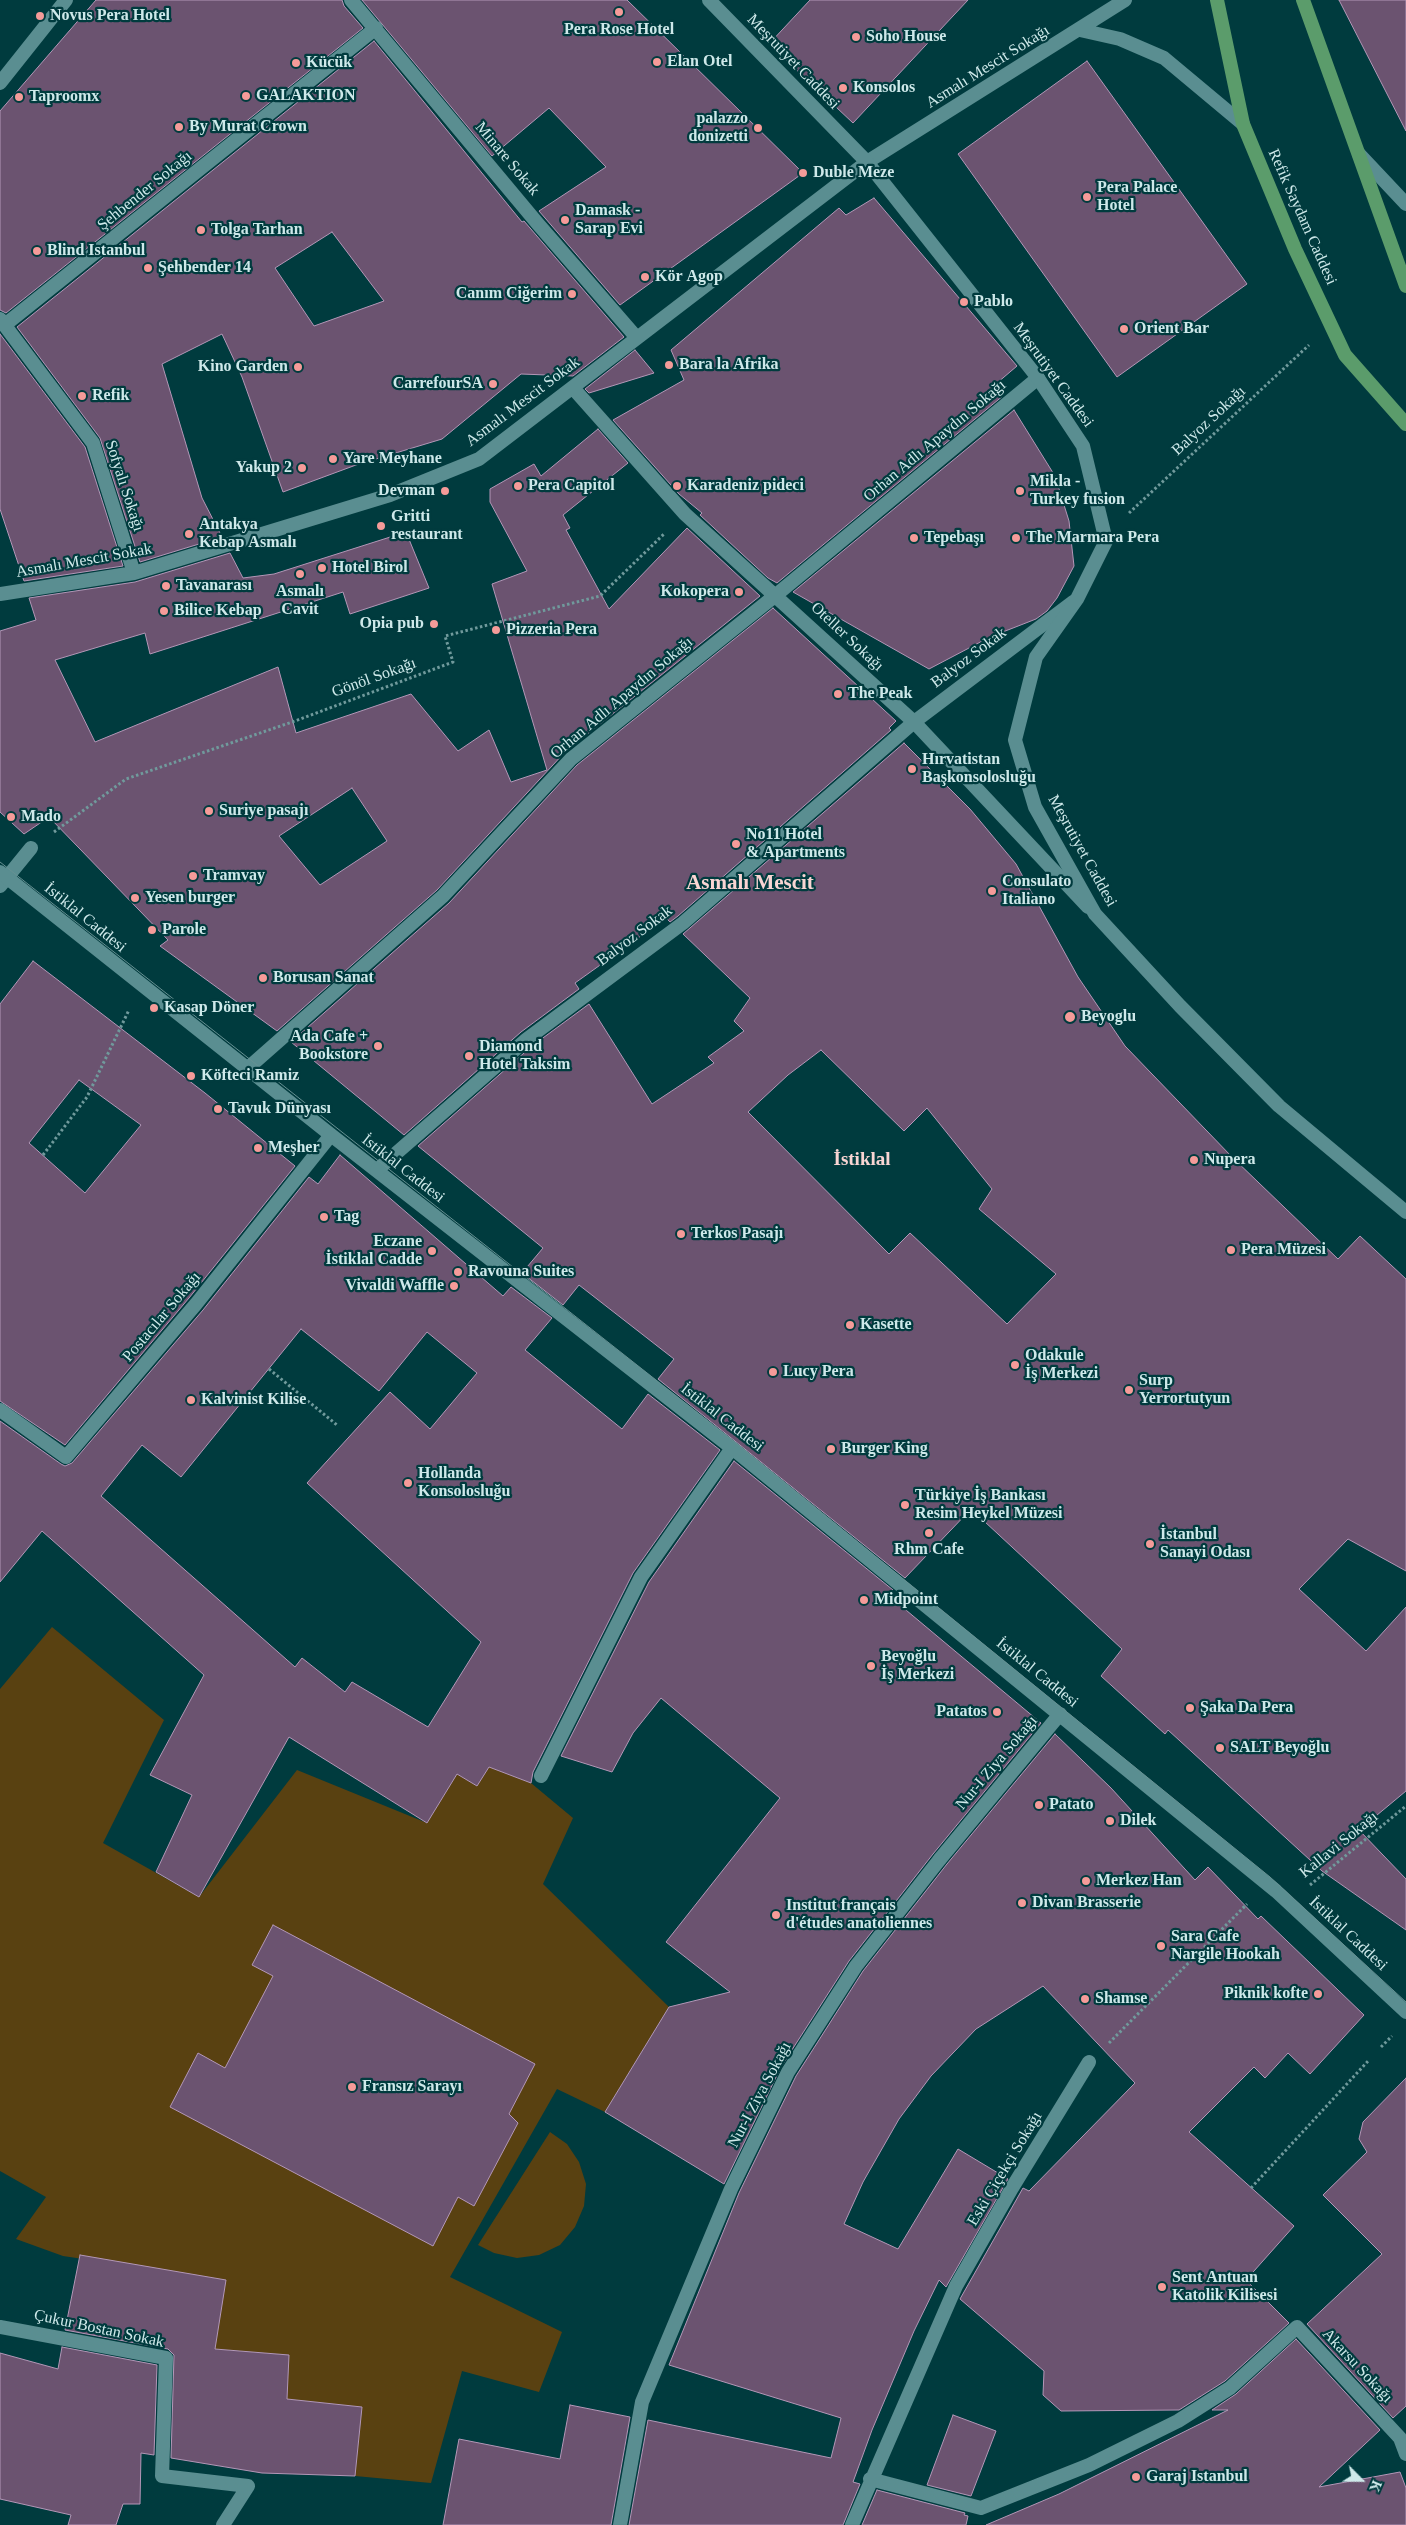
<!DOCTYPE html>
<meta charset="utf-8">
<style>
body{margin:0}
#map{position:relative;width:1406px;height:2525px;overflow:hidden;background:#003b3e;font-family:"Times New Roman",serif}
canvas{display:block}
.north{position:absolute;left:1336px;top:2455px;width:50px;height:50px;-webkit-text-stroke:4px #003b3e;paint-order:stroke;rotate:113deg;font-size:14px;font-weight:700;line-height:20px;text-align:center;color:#cee9ea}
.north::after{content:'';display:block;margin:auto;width:18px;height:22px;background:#cee9ea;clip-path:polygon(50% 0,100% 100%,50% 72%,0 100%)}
</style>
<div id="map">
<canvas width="1406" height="2525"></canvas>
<div class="north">K</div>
</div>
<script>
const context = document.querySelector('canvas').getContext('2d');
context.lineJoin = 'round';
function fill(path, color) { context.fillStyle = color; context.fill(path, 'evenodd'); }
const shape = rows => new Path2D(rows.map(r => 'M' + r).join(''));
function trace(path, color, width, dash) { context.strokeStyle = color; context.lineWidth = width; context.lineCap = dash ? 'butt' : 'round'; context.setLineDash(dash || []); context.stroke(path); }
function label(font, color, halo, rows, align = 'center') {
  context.font = font + ' "Times New Roman",serif'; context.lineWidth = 4.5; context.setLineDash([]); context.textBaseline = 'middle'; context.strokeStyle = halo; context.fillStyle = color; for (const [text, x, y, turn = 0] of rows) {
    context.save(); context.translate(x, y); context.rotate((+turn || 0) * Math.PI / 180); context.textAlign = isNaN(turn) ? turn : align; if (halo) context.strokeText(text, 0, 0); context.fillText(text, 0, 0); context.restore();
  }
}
fill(shape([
 [52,1627,164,1720,103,1843,199,1897,297,1770,427,1823,457,1774,477,1786,489,1767,531,1783,573,1818,543,1884,669,2007,605,2112,557,2089,450,2277,562,2332,539,2392,462,2371,431,2483,355,2476,362,2407,287,2399,289,2355,215,2349,225,2280,63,2256,16,2239,46,2197,0,2171,0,1689],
 [550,2132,567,2144,579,2162,586,2184,584,2206,575,2227,560,2245,539,2255,517,2258,494,2253,478,2245]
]), '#594111');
const building = shape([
 [96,0,342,0,344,6,363,28,6,313,0,310,0,111,96,0],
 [362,0,627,0,803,173,620,305,539,211,606,167,549,108,492,156,362,0],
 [810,0,968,0,853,123,769,44,810,0],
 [1339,0,1406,0,1406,131,1339,0],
 [374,41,522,222,524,221,624,337,573,376,521,374,442,439,356,465,283,492,242,377,222,334,162,364,202,498,222,537,140,562,100,438,17,327,374,41],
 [332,232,384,301,314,326,275,268,332,232],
 [1087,61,1247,284,1117,377,958,154,1087,61],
 [874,198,1017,366,997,383,1004,395,777,583,768,578,700,515,702,513,679,494,613,420,684,380,671,350,839,208,846,215,874,198],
 [0,334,85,447,123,566,24,581,0,509,0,334],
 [635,350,654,373,589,393,585,389,635,350],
 [1014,410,1055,476,1069,521,1074,566,1057,598,1047,611,1036,619,990,637,929,669,793,592,1014,410],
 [598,429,628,463,563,515,570,528,566,530,609,609,687,528,760,596,565,752,437,890,277,1031,160,946,168,940,49,817,24,834,0,812,0,631,36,620,29,598,135,582,230,553,243,578,274,574,406,532,429,588,350,614,343,592,150,654,145,633,55,660,95,742,278,667,296,733,411,694,458,751,489,730,511,782,547,770,492,584,527,571,490,502,490,489,534,464,541,476,598,429],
 [352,788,387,841,320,885,279,836,352,788],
 [773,608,896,721,889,728,891,730,678,916,670,922,666,918,575,983,579,989,521,1032,404,1135,291,1042,449,903,577,765,773,608],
 [904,743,970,809,1016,864,1078,977,1125,1046,1232,1157,1338,1259,1360,1236,1406,1279,1406,1571,1348,1539,1299,1589,1366,1651,1406,1607,1406,1791,1359,1830,1406,1879,1406,1930,1322,1871,1168,1730,1165,1734,1101,1676,1122,1649,971,1509,905,1578,658,1379,674,1359,579,1285,563,1305,522,1273,543,1248,418,1146,532,1046,589,1004,652,1104,714,1063,708,1057,744,1031,734,1021,750,998,683,934,904,743],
 [821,1050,904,1131,927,1108,992,1189,979,1209,1056,1274,1007,1324,910,1233,889,1254,748,1112,788,1075,821,1050],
 [33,961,205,1093,295,1166,189,1298,65,1445,0,1401,0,1004,33,961],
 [79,1080,141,1125,85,1193,29,1143,79,1080],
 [340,1155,503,1296,511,1287,552,1318,525,1350,622,1429,648,1394,720,1450,633,1573,533,1772,531,1783,489,1767,477,1786,457,1774,427,1823,289,1737,199,1897,156,1872,192,1795,150,1775,204,1675,42,1531,0,1582,0,1421,61,1464,65,1466,72,1463,203,1310,309,1177,318,1184,340,1155],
 [301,1329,379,1391,427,1332,477,1373,430,1429,390,1392,307,1483,481,1642,428,1727,352,1682,345,1692,302,1658,295,1667,101,1496,142,1445,181,1477,301,1329],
 [734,1461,893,1590,888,1595,1041,1723,933,1854,849,1961,781,2067,724,2184,605,2112,669,2007,730,1992,666,1942,780,1798,661,1698,633,1733,612,1772,561,1756,649,1582,734,1461],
 [1055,1734,1111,1788,1195,1880,1208,1867,1258,1919,1261,1916,1364,2015,1310,2074,1288,2053,1265,2078,1254,2067,1189,2132,1294,2226,1246,2280,1289,2323,1225,2381,1179,2410,1061,2411,1043,2395,1044,2371,960,2299,1023,2188,1029,2191,1135,2083,1043,1986,976,2029,931,2076,899,2119,863,2182,844,2224,898,2249,958,2149,1008,2179,946,2287,939,2280,914,2331,872,2430,853,2482,860,2484,843,2525,629,2525,648,2420,831,2458,841,2418,669,2365,739,2193,796,2076,863,1971,947,1864,1055,1734],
 [273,1925,535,2064,509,2114,518,2123,474,2206,458,2197,433,2246,170,2107,198,2053,225,2068,273,1976,252,1965,273,1925],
 [1406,2078,1406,2406,1393,2418,1307,2324,1382,2254,1323,2195,1367,2152,1359,2139,1363,2122,1406,2078],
 [80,2255,226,2280,215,2349,289,2355,287,2399,362,2407,355,2476,262,2473,171,2458,174,2355,168,2349,65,2330,80,2255],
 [1296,2339,1380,2430,1319,2487,1400,2472,1406,2488,1406,2525,986,2525,1059,2494,1228,2410,1212,2410,1236,2394,1296,2339],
 [62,2347,157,2365,154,2455,141,2453,140,2504,123,2504,116,2525,68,2525,71,2515,0,2499,0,2353,58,2369,62,2347],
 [570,2405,630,2417,611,2525,443,2525,459,2439,560,2459,570,2405],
 [953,2415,996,2431,971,2496,927,2485,953,2415],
 [877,2490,965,2513,964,2515,968,2516,966,2525,862,2525,877,2490]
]);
fill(building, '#6b5370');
trace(building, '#b397b7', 1);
trace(shape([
 [1129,513,1309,345],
 [54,832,126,779,295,721,453,662,445,636,600,596,665,533],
 [43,1155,87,1097,129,1010],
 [269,1369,337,1425],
 [1310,1885,1406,1806],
 [1109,2043,1247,1904],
 [1381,2047,1392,2036],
 [1251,2188,1369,2060]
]), '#709a9c', 3, [2.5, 2.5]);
trace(shape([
 [1359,154,1406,204],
 [0,886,31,848]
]), '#5a8e91', 14);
trace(shape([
 [0,872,331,1135,732,1448,1276,1891,1406,2012],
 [0,1410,66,1457,196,1304,331,1135],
 [541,1776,641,1577,732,1448],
 [940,1859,1060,1714]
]), '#5a8e91', 14);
trace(shape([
 [351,0,538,224,637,338],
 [1080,30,1120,39,1164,58,1243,124],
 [0,83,66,0],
 [0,319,93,443,134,573],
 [6,324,376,28],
 [573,388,685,514,914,722,1088,907],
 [0,594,134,573,390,495,479,459,867,162,1125,0],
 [248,1068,443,896,571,759,776,595,1038,378],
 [377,1170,527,1039,683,923,914,722,1073,602],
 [0,2327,166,2358,162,2476,248,2486,223,2525],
 [870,2479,981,2508,1089,2465,1178,2421,1230,2388,1297,2327,1400,2438,1406,2454],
 [620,2525,642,2402,731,2189,788,2072,856,1966,940,1859],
 [852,2525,956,2286,1012,2188,1089,2062]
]), '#5a8e91', 14);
trace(shape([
 [709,0,867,162,1038,378,1083,446,1106,541,1077,599,1036,657,1015,740,1035,807,1095,914,1180,1006,1279,1106,1406,1212]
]), '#5a8e91', 14);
trace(shape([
 [1217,0,1243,124,1295,249,1345,355,1406,424],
 [1303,0,1406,286]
]), '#5b9c6b', 14);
trace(shape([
 [0,862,737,1444,1270,1877,1406,2002]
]), '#669193', 1);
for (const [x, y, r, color] of [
 [619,12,5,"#f59b99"],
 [40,16,5,"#f59b99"],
 [856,37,5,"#f59b99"],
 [657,62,5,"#f59b99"],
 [296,63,5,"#f59b99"],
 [843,88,5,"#f59b99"],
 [246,96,5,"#f59b99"],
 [19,97,5,"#f59b99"],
 [179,127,5,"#f59b99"],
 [758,128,5,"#f59b99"],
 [803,173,5,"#f59b99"],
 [1087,197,5,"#f59b99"],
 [565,220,5,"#f59b99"],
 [201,230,5,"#f59b99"],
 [37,251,5,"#f59b99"],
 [148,268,5,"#f59b99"],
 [645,277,5,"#f59b99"],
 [572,294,5,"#f59b99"],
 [964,302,5,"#f59b99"],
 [1124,329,5,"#f59b99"],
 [669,365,5,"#f59b99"],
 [298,367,5,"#f59b99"],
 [493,384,5,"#f59b99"],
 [82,396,5,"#f59b99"],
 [333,459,5,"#f59b99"],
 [302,468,5,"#f59b99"],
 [518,486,5,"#f59b99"],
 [677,486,5,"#f59b99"],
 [445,491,5,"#f59b99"],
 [1020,491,5,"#f59b99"],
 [381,526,5,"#f59b99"],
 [189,534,5,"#f59b99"],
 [914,538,5,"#f59b99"],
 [1016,538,5,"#f59b99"],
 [322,568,5,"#f59b99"],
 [300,574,5,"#f59b99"],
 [166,586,5,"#f59b99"],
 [739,592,5,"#f59b99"],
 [164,611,5,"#f59b99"],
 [434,624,5,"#f59b99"],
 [496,630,5,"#f59b99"],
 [838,694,5,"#f59b99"],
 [912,769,5,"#f59b99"],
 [209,811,5,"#f59b99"],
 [11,817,5,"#f59b99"],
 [736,844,5,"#f59b99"],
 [193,876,5,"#f59b99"],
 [992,891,5,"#f59b99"],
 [135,898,5,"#f59b99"],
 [152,930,5,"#f59b99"],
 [263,978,5,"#f59b99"],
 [154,1008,5,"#f59b99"],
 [1070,1017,6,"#f59b99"],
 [378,1046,5,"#f59b99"],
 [469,1056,5,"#f59b99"],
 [191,1076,5,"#f59b99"],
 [218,1109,5,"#f59b99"],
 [258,1148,5,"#f59b99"],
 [1194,1160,5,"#f59b99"],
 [324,1217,5,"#f59b99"],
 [681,1234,5,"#f59b99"],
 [1231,1250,5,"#f59b99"],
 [432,1251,5,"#f59b99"],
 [458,1272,5,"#f59b99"],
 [454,1286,5,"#f59b99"],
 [850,1325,5,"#f59b99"],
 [1015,1365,5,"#f59b99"],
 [773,1372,5,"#f59b99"],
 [1129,1390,5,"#f59b99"],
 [191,1400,5,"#f59b99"],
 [831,1449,5,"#f59b99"],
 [408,1483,5,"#f59b99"],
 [905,1505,5,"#f59b99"],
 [929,1533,5,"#f59b99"],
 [1150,1544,5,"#f59b99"],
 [864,1600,5,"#f59b99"],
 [871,1666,5,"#f59b99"],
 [1190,1708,5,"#f59b99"],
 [997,1712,5,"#f59b99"],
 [1220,1748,5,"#f59b99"],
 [1039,1805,5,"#f59b99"],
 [1110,1821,5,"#f59b99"],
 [1086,1881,5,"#f59b99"],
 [1022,1903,5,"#f59b99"],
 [776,1915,5,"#f59b99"],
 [1161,1946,5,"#f59b99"],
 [1318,1994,5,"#f59b99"],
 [1085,1999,5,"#f59b99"],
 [352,2087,5,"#f59b99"],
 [1162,2287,5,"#f59b99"],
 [1136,2477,5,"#f59b99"]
]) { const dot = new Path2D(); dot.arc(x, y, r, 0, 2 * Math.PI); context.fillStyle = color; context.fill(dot); trace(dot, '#003b3e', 2); }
label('bold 16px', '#cee9ea', '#003b3e', [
 ["Novus Pera Hotel",50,16],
 ["Pera Rose Hotel",619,30,"center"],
 ["Soho House",866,37],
 ["Elan Otel",667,62],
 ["Kücük",306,63],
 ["Konsolos",853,88],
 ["GALAKTION",256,96],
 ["Taproomx",29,97],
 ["palazzo",748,119,"right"],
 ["donizetti",748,137,"right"],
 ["By Murat Crown",189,127],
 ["Duble Meze",813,173],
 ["Pera Palace",1097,188],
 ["Hotel",1097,206],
 ["Damask -",575,211],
 ["Sarap Evi",575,229],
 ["Tolga Tarhan",211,230],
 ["Blind Istanbul",47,251],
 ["Şehbender 14",158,268],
 ["Kör Agop",655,277],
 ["Canım Ciğerim",562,294,"right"],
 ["Pablo",974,302],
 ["Orient Bar",1134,329],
 ["Bara la Afrika",679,365],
 ["Kino Garden",288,367,"right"],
 ["CarrefourSA",483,384,"right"],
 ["Refik",92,396],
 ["Yare Meyhane",343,459],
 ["Yakup 2",292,468,"right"],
 ["Mikla -",1030,482],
 ["Turkey fusion",1030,500],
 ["Pera Capitol",528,486],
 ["Karadeniz pideci",687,486],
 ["Devman",435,491,"right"],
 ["Gritti",391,517],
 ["restaurant",391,535],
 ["Antakya",199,525],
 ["Kebap Asmalı",199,543],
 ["Tepebaşı",924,538],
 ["The Marmara Pera",1026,538],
 ["Hotel Birol",332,568],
 ["Tavanarası",176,586],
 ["Asmalı",300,592,"center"],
 ["Cavit",300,610,"center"],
 ["Kokopera",729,592,"right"],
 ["Bilice Kebap",174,611],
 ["Opia pub",424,624,"right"],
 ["Pizzeria Pera",506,630],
 ["The Peak",848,694],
 ["Hırvatistan",922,760],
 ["Başkonsolosluğu",922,778],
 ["Suriye pasajı",219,811],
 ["Mado",21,817],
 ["No11 Hotel",746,835],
 ["& Apartments",746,853],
 ["Tramvay",203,876],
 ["Consulato",1002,882],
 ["Italiano",1002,900],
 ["Yesen burger",145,898],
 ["Parole",162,930],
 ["Borusan Sanat",273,978],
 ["Kasap Döner",164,1008],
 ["Beyoglu",1081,1017],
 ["Ada Cafe +",368,1037,"right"],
 ["Bookstore",368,1055,"right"],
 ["Diamond",479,1047],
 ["Hotel Taksim",479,1065],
 ["Köfteci Ramiz",201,1076],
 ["Tavuk Dünyası",228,1109],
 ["Meşher",268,1148],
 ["Nupera",1204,1160],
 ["Tag",334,1217],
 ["Terkos Pasajı",691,1234],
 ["Eczane",422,1242,"right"],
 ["İstiklal Cadde",422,1260,"right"],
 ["Pera Müzesi",1241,1250],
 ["Ravouna Suites",468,1272],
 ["Vivaldi Waffle",444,1286,"right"],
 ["Kasette",860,1325],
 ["Odakule",1025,1356],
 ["İş Merkezi",1025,1374],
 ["Lucy Pera",783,1372],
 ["Surp",1139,1381],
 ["Yerrortutyun",1139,1399],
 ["Kalvinist Kilise",201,1400],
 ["Burger King",841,1449],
 ["Hollanda",418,1474],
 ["Konsolosluğu",418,1492],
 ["Türkiye İş Bankası",915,1496],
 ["Resim Heykel Müzesi",915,1514],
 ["İstanbul",1160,1535],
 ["Sanayi Odası",1160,1553],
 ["Rhm Cafe",929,1550,"center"],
 ["Midpoint",874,1600],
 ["Beyoğlu",881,1657],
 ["İş Merkezi",881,1675],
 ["Şaka Da Pera",1200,1708],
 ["Patatos",987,1712,"right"],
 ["SALT Beyoğlu",1230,1748],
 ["Patato",1049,1805],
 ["Dilek",1120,1821],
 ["Merkez Han",1096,1881],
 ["Divan Brasserie",1032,1903],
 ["Institut français",786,1906],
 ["d'études anatoliennes",786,1924],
 ["Sara Cafe",1171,1937],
 ["Nargile Hookah",1171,1955],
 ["Piknik kofte",1308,1994,"right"],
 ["Shamse",1095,1999],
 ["Fransız Sarayı",362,2087],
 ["Sent Antuan",1172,2278],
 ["Katolik Kilisesi",1172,2296],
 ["Garaj Istanbul",1146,2477]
], 'left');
label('16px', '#cee9ea', '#003b3e', [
 ["Meşrutiyet Caddesi",793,62,46],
 ["Asmalı Mescit Sokağı",988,67,-32],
 ["Minare Sokak",507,159,50],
 ["Şehbender Sokağı",145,191,-39],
 ["Refik Saydam Caddesi",1302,217,66],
 ["Meşrutiyet Caddesi",1053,375,54],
 ["Asmalı Mescit Sokak",523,402,-37],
 ["Balyoz Sokağı",1209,421,-43],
 ["Orhan Adlı Apaydın Sokağı",935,441,-40],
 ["Sofyalı Sokağı",124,486,72],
 ["Asmalı Mescit Sokak",84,561,-10],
 ["Oteller Sokağı",847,637,43],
 ["Balyoz Sokak",969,658,-37],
 ["Gönöl Sokağı",374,678,-20],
 ["Orhan Adlı Apaydın Sokağı",622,698,-40],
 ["Meşrutiyet Caddesi",1082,851,61],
 ["İstiklal Caddesi",85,918,39],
 ["Balyoz Sokak",635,936,-37],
 ["İstiklal Caddesi",403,1169,38],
 ["Postacılar Sokağı",162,1317,-50],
 ["İstiklal Caddesi",722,1418,38],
 ["İstiklal Caddesi",1037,1673,39],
 ["Nur-I Ziya Sokağı",997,1763,-50],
 ["Kallavi Sokağı",1339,1845,-39],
 ["İstiklal Caddesi",1348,1934,43],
 ["Nur-I Ziya Sokağı",760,2095,-62],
 ["Eski Çiçekçi Sokağı",1005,2169,-59],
 ["Çukur Bostan Sokak",99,2329,12],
 ["Akarsu Sokağı",1357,2366,47]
]);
label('bold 19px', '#f9d5d3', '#003b3e', [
 ["İstiklal",862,1160]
]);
label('bold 21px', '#f9d5d3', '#003b3e', [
 ["Asmalı Mescit",750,884]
]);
</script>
